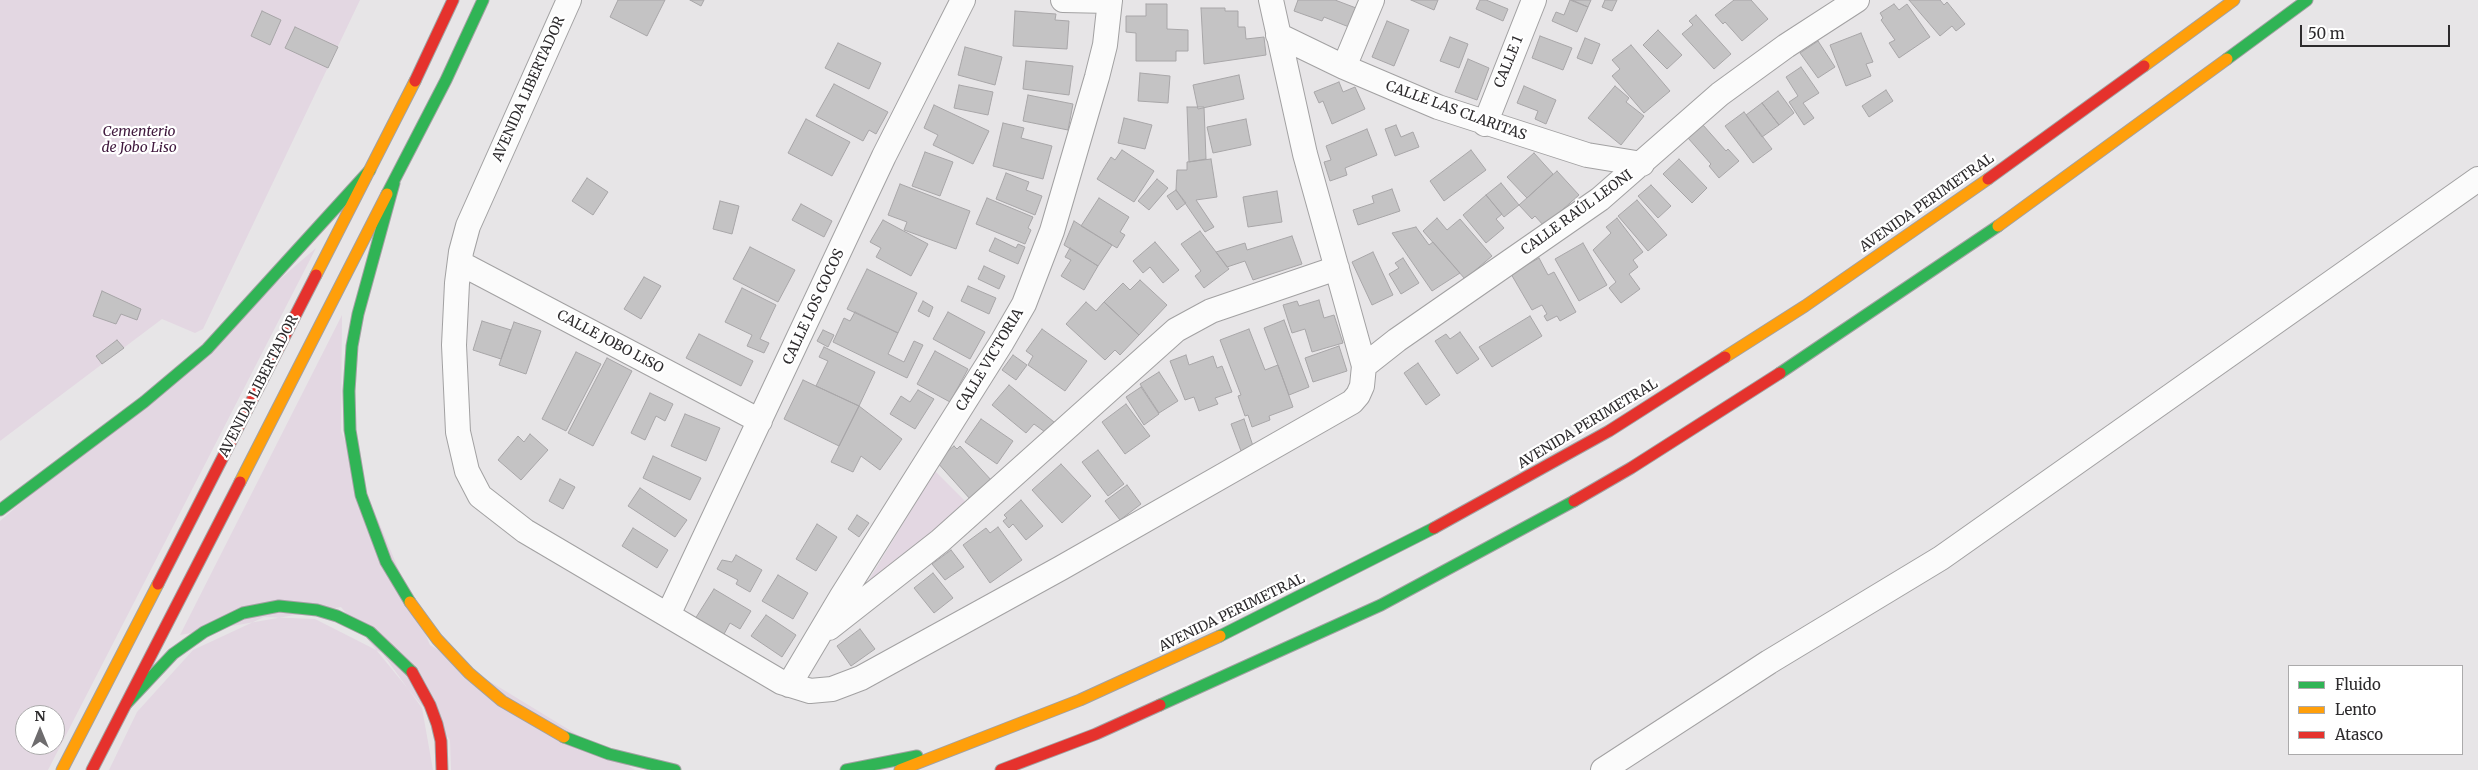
<!DOCTYPE html>
<meta charset="utf-8">
<style>
body{margin:0}
#map{position:relative;width:2478px;height:770px;overflow:hidden;background:#e7e5e7;font-family:Merriweather,serif}
canvas{display:block}
.legend{position:absolute;left:2288px;top:665px;width:175px;height:90px;box-sizing:border-box;background:#fff;border:1px solid #abaaab;margin:0;padding:6px 9px;list-style:none;font-size:15px;color:#2d2b2d}
.legend li{display:flex;align-items:center;gap:10px;height:25px}
.legend b{width:25px;border:1px solid #abaaab}
.north{position:absolute;left:15px;top:705px;width:50px;height:50px;box-sizing:border-box;background:#fff;border:1px solid #abaaab;border-radius:50%;rotate:0deg;font-size:14px;font-weight:700;line-height:20px;text-align:center;color:#2d2b2d}
.north::after{content:'';display:block;margin:auto;width:18px;height:22px;background:#6e6c6e;clip-path:polygon(50% 0,100% 100%,50% 72%,0 100%)}
.scale{position:absolute;left:2300px;top:25px;width:150px;height:22px;box-sizing:border-box;border:2px solid #2d2b2d;border-top:0;padding-left:6px;font-size:15px;line-height:18px;white-space:nowrap;color:#2d2b2d;-webkit-text-stroke:4px #fff;paint-order:stroke}
</style>
<div id="map">
<canvas width="2478" height="770"></canvas>
<ul class="legend">
<li><b style="height:6px;background:#30b455"></b>Fluido</li>
<li><b style="height:6px;background:#ff9f0a"></b>Lento</li>
<li><b style="height:6px;background:#e5322d"></b>Atasco</li>
</ul>
<div class="north">N</div>
<div class="scale">50 m</div>
</div>
<script>
const context = document.querySelector('canvas').getContext('2d');
context.lineJoin = 'round';
function fill(path, color) { context.fillStyle = color; context.fill(path, 'evenodd'); }
const shape = rows => new Path2D(rows.map(r => 'M' + r).join(''));
function trace(path, color, width, dash) { context.strokeStyle = color; context.lineWidth = width; context.lineCap = dash ? 'butt' : 'round'; context.setLineDash(dash || []); context.stroke(path); }
function label(font, color, halo, rows, align = 'center') {
  context.font = font + ' Merriweather,serif'; context.lineWidth = 4.5; context.setLineDash([]); context.textBaseline = 'middle'; context.strokeStyle = halo; context.fillStyle = color; for (const [text, x, y, turn = 0] of rows) {
    context.save(); context.translate(x, y); context.rotate((+turn || 0) * Math.PI / 180); context.textAlign = isNaN(turn) ? turn : align; if (halo) context.strokeText(text, 0, 0); context.fillText(text, 0, 0); context.restore();
  }
}
fill(shape([
 [0,0,360,0,203,329,195,333,162,319,0,441],
 [316,248,48,770,0,770,0,521],
 [25,715,55,715,55,745,25,745],
 [342,315,341,431,430,645,635,770,451,770,450,740,341,607,180,635],
 [935,471,967,503,871,584,867,583],
 [264,617,315,619,382,653,422,708,433,770,109,770,137,712,193,650]
]), '#e3d7e2');
const building = shape([
 [618,0,665,0,647,36,610,17,618,0],
 [690,0,704,0,701,6,690,0],
 [1298,0,1335,0,1356,8,1349,27,1324,17,1322,21,1294,11,1298,0],
 [1411,0,1438,0,1434,10,1411,0],
 [1480,0,1486,0,1508,9,1503,21,1476,9,1480,0],
 [1570,0,1588,7,1577,32,1552,21,1556,12,1564,15,1570,0],
 [1572,0,1591,0,1588,7,1572,0],
 [1605,0,1617,0,1612,11,1602,7,1605,0],
 [1734,0,1751,0,1768,19,1742,41,1725,22,1723,24,1715,15,1734,0],
 [1909,0,1940,0,1944,5,1947,2,1965,24,1956,31,1952,26,1940,36,1909,0],
 [1146,4,1167,4,1167,29,1188,30,1188,51,1176,51,1176,61,1136,61,1136,33,1126,32,1126,16,1146,16,1146,4],
 [1894,4,1899,10,1907,4,1930,37,1899,58,1889,43,1895,40,1881,20,1883,18,1880,13,1894,4],
 [1201,8,1225,8,1225,11,1238,11,1238,27,1245,27,1246,39,1264,37,1266,55,1204,64,1201,8],
 [262,11,281,20,270,45,251,36,262,11],
 [1015,11,1056,14,1055,20,1069,21,1067,49,1013,46,1015,11],
 [1696,15,1731,54,1714,69,1682,34,1693,25,1689,21,1696,15],
 [1387,21,1409,30,1394,66,1372,57,1387,21],
 [295,27,338,47,328,68,285,48,295,27],
 [1658,30,1682,55,1667,69,1643,45,1658,30],
 [1861,33,1873,62,1866,64,1871,76,1846,86,1830,45,1861,33],
 [1540,36,1572,48,1563,70,1532,58,1540,36],
 [1450,37,1468,44,1459,68,1440,61,1450,37],
 [1585,38,1600,44,1592,64,1577,58,1585,38],
 [1818,41,1835,67,1818,78,1800,53,1818,41],
 [838,43,881,63,869,89,825,68,838,43],
 [1631,45,1670,91,1644,113,1612,76,1620,69,1612,60,1631,45],
 [965,47,1002,57,995,85,958,75,965,47],
 [1468,59,1489,68,1477,100,1455,92,1468,59],
 [1026,61,1073,66,1069,95,1023,89,1026,61],
 [1801,67,1819,93,1803,103,1814,118,1804,125,1789,102,1798,96,1786,77,1801,67],
 [1140,73,1170,76,1168,103,1138,101,1140,73],
 [1239,75,1244,99,1198,109,1193,85,1239,75],
 [1339,82,1343,92,1355,87,1365,109,1332,124,1323,101,1319,103,1314,92,1339,82],
 [834,84,888,112,876,134,869,130,863,141,816,116,834,84],
 [959,85,993,92,988,115,954,108,959,85],
 [1524,86,1556,100,1546,124,1535,119,1538,111,1517,103,1524,86],
 [1615,86,1629,98,1626,102,1644,116,1621,145,1588,118,1615,86],
 [1886,90,1893,101,1869,117,1862,106,1886,90],
 [1778,91,1794,113,1779,125,1762,103,1778,91],
 [1028,95,1073,104,1068,130,1023,121,1028,95],
 [1762,103,1779,125,1762,137,1746,115,1762,103],
 [934,105,989,131,973,164,933,145,938,135,924,128,934,105],
 [1187,107,1204,107,1206,159,1189,162,1187,107],
 [1744,112,1772,149,1753,163,1725,126,1744,112],
 [1124,118,1152,125,1145,149,1118,143,1124,118],
 [806,119,850,142,832,176,788,153,806,119],
 [1246,119,1251,145,1213,153,1207,127,1246,119],
 [1003,123,1024,128,1021,138,1052,146,1043,179,993,166,1003,123],
 [1396,125,1401,137,1413,132,1419,147,1395,156,1385,129,1396,125],
 [1703,125,1726,151,1728,149,1739,161,1719,178,1709,166,1711,164,1688,138,1703,125],
 [1367,129,1377,155,1345,168,1347,175,1330,181,1324,162,1331,160,1326,146,1367,129],
 [1122,150,1154,171,1134,202,1097,179,1111,157,1115,160,1122,150],
 [1471,150,1486,170,1444,201,1430,181,1471,150],
 [925,152,953,162,940,196,912,186,925,152],
 [1534,153,1553,174,1527,198,1507,177,1534,153],
 [1211,159,1217,197,1196,200,1214,227,1205,232,1176,190,1177,170,1187,170,1187,162,1211,159],
 [1679,159,1707,188,1692,203,1663,174,1679,159],
 [1557,171,1579,195,1544,226,1535,216,1532,219,1519,205,1557,171],
 [1006,173,1029,182,1026,190,1042,196,1035,215,996,199,1006,173],
 [587,178,608,192,593,215,572,201,587,178],
 [1157,179,1168,188,1149,210,1138,201,1157,179],
 [1501,183,1519,205,1504,217,1486,195,1501,183],
 [900,184,970,211,956,249,904,230,907,222,888,215,900,184],
 [1651,185,1671,206,1658,218,1638,196,1651,185],
 [1392,189,1400,211,1358,225,1353,210,1374,203,1372,196,1392,189],
 [1176,190,1186,203,1177,210,1167,196,1176,190],
 [1277,191,1282,222,1248,227,1243,197,1277,191],
 [1486,195,1502,214,1496,219,1504,228,1486,243,1463,215,1486,195],
 [987,198,1033,217,1028,228,1031,230,1025,244,976,224,987,198],
 [1099,198,1129,217,1120,232,1125,235,1117,248,1081,226,1099,198],
 [1637,200,1667,235,1648,251,1618,216,1637,200],
 [720,201,739,206,732,234,713,229,720,201],
 [801,204,832,221,824,237,792,220,801,204],
 [1437,218,1447,230,1460,219,1492,256,1465,279,1423,231,1437,218],
 [1617,218,1643,252,1633,260,1638,267,1629,274,1640,289,1621,303,1609,288,1616,282,1593,250,1611,233,1606,227,1617,218],
 [883,220,928,244,911,276,876,257,881,248,870,242,883,220],
 [1074,221,1112,245,1098,266,1064,245,1074,221],
 [1416,227,1429,245,1433,242,1460,273,1432,291,1392,233,1416,227],
 [1200,231,1229,269,1204,288,1195,276,1201,271,1181,244,1200,231],
 [1292,236,1302,264,1253,280,1245,261,1227,267,1216,252,1245,243,1247,250,1292,236],
 [995,238,1016,248,1018,244,1025,247,1018,264,989,251,995,238],
 [1155,242,1179,270,1163,283,1150,267,1143,273,1133,261,1155,242],
 [1583,243,1607,285,1579,301,1555,259,1583,243],
 [750,247,795,270,778,302,733,279,750,247],
 [1070,248,1098,266,1084,290,1061,276,1071,260,1065,257,1070,248],
 [1373,252,1393,295,1372,305,1352,262,1373,252],
 [1403,258,1419,283,1401,294,1389,274,1399,268,1395,263,1403,258],
 [1539,258,1548,275,1554,272,1576,312,1560,321,1557,316,1547,321,1544,316,1547,314,1542,305,1532,310,1511,274,1539,258],
 [984,266,1005,276,999,289,978,279,984,266],
 [867,269,917,293,898,333,847,309,867,269],
 [644,277,661,286,641,319,624,309,644,277],
 [1140,280,1167,305,1139,335,1104,302,1123,283,1130,290,1140,280],
 [968,286,996,298,989,314,961,301,968,286],
 [742,288,776,305,760,339,769,343,764,353,747,346,752,335,725,322,742,288],
 [102,291,141,309,137,320,121,314,116,324,93,316,102,291],
 [1319,300,1324,318,1334,315,1343,343,1312,352,1305,329,1292,333,1283,305,1297,301,1299,306,1319,300],
 [923,301,933,307,929,317,918,311,923,301],
 [1086,302,1096,311,1104,302,1139,335,1120,355,1115,350,1105,360,1066,324,1086,302],
 [855,312,898,333,888,354,904,362,914,341,923,345,907,378,833,342,844,318,850,321,855,312],
 [948,312,985,332,970,359,933,339,948,312],
 [1530,316,1542,336,1492,367,1479,347,1530,316],
 [1284,320,1309,387,1289,395,1264,328,1284,320],
 [482,321,511,330,501,359,473,350,482,321],
 [514,322,541,331,526,374,499,365,514,322],
 [1042,329,1087,361,1065,391,1028,365,1033,356,1026,351,1042,329],
 [1249,329,1265,370,1278,365,1293,407,1269,416,1270,420,1252,427,1248,415,1245,416,1238,396,1241,395,1220,340,1249,329],
 [823,330,834,335,828,347,817,341,823,330],
 [1460,332,1479,359,1457,374,1435,341,1446,334,1450,339,1460,332],
 [699,334,753,361,741,386,686,358,699,334],
 [117,340,124,348,102,364,96,356,117,340],
 [1339,346,1347,371,1313,382,1305,358,1339,346],
 [824,347,875,372,859,406,816,386,828,361,819,357,824,347],
 [935,351,968,369,950,402,917,384,935,351],
 [576,352,601,364,566,431,542,419,576,352],
 [1013,355,1027,365,1016,380,1002,370,1013,355],
 [1186,355,1189,365,1213,356,1217,368,1222,366,1232,392,1215,398,1218,404,1199,411,1194,397,1185,400,1170,361,1186,355],
 [607,358,632,371,593,446,568,433,607,358],
 [1418,363,1440,395,1426,405,1404,373,1418,363],
 [1159,372,1178,401,1159,413,1140,384,1159,372],
 [803,380,859,406,839,446,784,419,803,380],
 [1009,385,1054,422,1045,432,1034,424,1026,433,992,405,1009,385],
 [1141,387,1159,414,1144,425,1126,397,1141,387],
 [918,390,934,399,915,429,890,414,901,396,910,402,918,390],
 [650,393,673,404,665,421,656,416,645,440,631,433,650,393],
 [1126,404,1150,436,1125,454,1102,422,1126,404],
 [859,406,902,439,880,470,861,456,853,472,831,462,859,406],
 [685,414,720,428,706,461,671,446,685,414],
 [981,419,1013,441,997,464,965,442,981,419],
 [1244,419,1253,446,1241,451,1231,424,1244,419],
 [530,434,548,450,521,480,498,460,518,436,524,442,530,434],
 [954,446,957,449,960,446,992,481,971,500,936,461,954,446],
 [1098,450,1124,484,1108,496,1082,462,1098,450],
 [653,456,701,478,690,500,643,478,653,456],
 [1061,464,1091,496,1062,523,1032,490,1061,464],
 [560,479,575,487,563,509,549,501,560,479],
 [1127,485,1141,504,1120,520,1105,501,1127,485],
 [640,488,687,520,675,537,628,506,640,488],
 [1021,500,1043,526,1026,540,1013,524,1009,528,1003,521,1007,518,1004,515,1021,500],
 [857,515,869,523,859,537,848,529,857,515],
 [817,524,837,537,816,571,796,559,817,524],
 [998,527,1022,560,990,583,963,545,986,528,990,533,998,527],
 [633,528,668,550,657,568,622,546,633,528],
 [951,550,964,567,945,580,932,564,951,550],
 [736,555,762,570,750,592,736,584,738,580,717,569,722,560,732,562,736,555],
 [933,573,953,598,934,613,914,588,933,573],
 [778,575,808,593,793,619,762,601,778,575],
 [714,589,751,611,740,629,730,623,723,636,695,619,714,589],
 [766,615,796,635,782,657,751,636,766,615],
 [860,629,875,649,851,666,837,646,860,629]
]);
fill(building, '#c4c3c4');
trace(building, '#a8a6a8', 1);
const street = shape([
 [569,0,468,226,461,252,457,283,454,345,458,432,467,471,480,496,525,531,781,682,810,691,832,689,861,678,1061,568,1352,402,1358,395,1362,386,1364,366,1305,154,1271,0],
 [1063,0,1110,1],
 [1278,35,1344,67,1438,107,1587,155,1642,164],
 [1344,67,1372,0],
 [1485,124,1534,0],
 [460,263,760,421],
 [1364,366,1397,340,1600,199,1720,94,1786,46,1857,0],
 [668,615,884,156,963,0],
 [829,628,940,541,1176,330,1211,311,1337,268],
 [789,685,842,596,1002,342,1024,304,1052,231,1097,77,1105,45,1110,0],
 [1603,770,1769,662,1941,558,2478,179]
]);
const fast = shape([
 [2227,59,2307,0],
 [394,183,358,314,352,346,349,391,350,430,361,495,386,562,410,602],
 [387,194,446,80,483,0],
 [1780,373,1998,226],
 [0,510,144,402,207,349,370,170],
 [1220,636,1434,528],
 [127,703,173,654,204,632,243,613,279,606,317,610,337,616,370,632,412,672],
 [1160,705,1381,605,1574,501],
 [564,737,609,754,675,770],
 [846,770,917,756]
]);
const slow = shape([
 [2144,66,2234,0],
 [1998,226,2227,59],
 [316,275,415,81],
 [1725,357,1805,306,1988,179],
 [240,482,387,194],
 [410,602,437,639,469,673,502,701,564,737],
 [62,770,158,584],
 [900,770,1080,700,1220,636]
]);
const jam = shape([
 [415,81,453,0],
 [1988,179,2144,66],
 [1574,501,1631,468,1780,373],
 [1434,528,1609,431,1725,357],
 [158,584,316,275],
 [412,672,430,705,437,724,441,741,442,770],
 [92,770,240,482],
 [1001,770,1096,734,1160,705]
]);
trace(street, '#a2a1a2', 26);
trace(fast, '#a2a1a2', 13);
trace(slow, '#a2a1a2', 13);
trace(jam, '#a2a1a2', 13);
trace(street, '#fbfbfb', 24);
trace(fast, '#30b455', 11);
trace(slow, '#ff9f0a', 11);
trace(jam, '#e5322d', 11);
label('14px', '#2d2b2d', '#fff', [
 ["CALLE 1",1509,62,-68],
 ["AVENIDA LIBERTADOR",529,89,-66],
 ["CALLE LAS CLARITAS",1456,111,20],
 ["AVENIDA PERIMETRAL",1927,203,-35],
 ["CALLE RAÚL LEONI",1577,213,-36],
 ["CALLE LOS COCOS",814,307,-65],
 ["CALLE JOBO LISO",610,342,28],
 ["CALLE VICTORIA",990,360,-59],
 ["AVENIDA LIBERTADOR",259,386,-63],
 ["AVENIDA PERIMETRAL",1588,424,-31],
 ["AVENIDA PERIMETRAL",1232,613,-26]
]);
label('italic 14px', '#3f183d', '#fff', [
 ["Cementerio",139,132],
 ["de Jobo Liso",139,148]
]);
</script>
